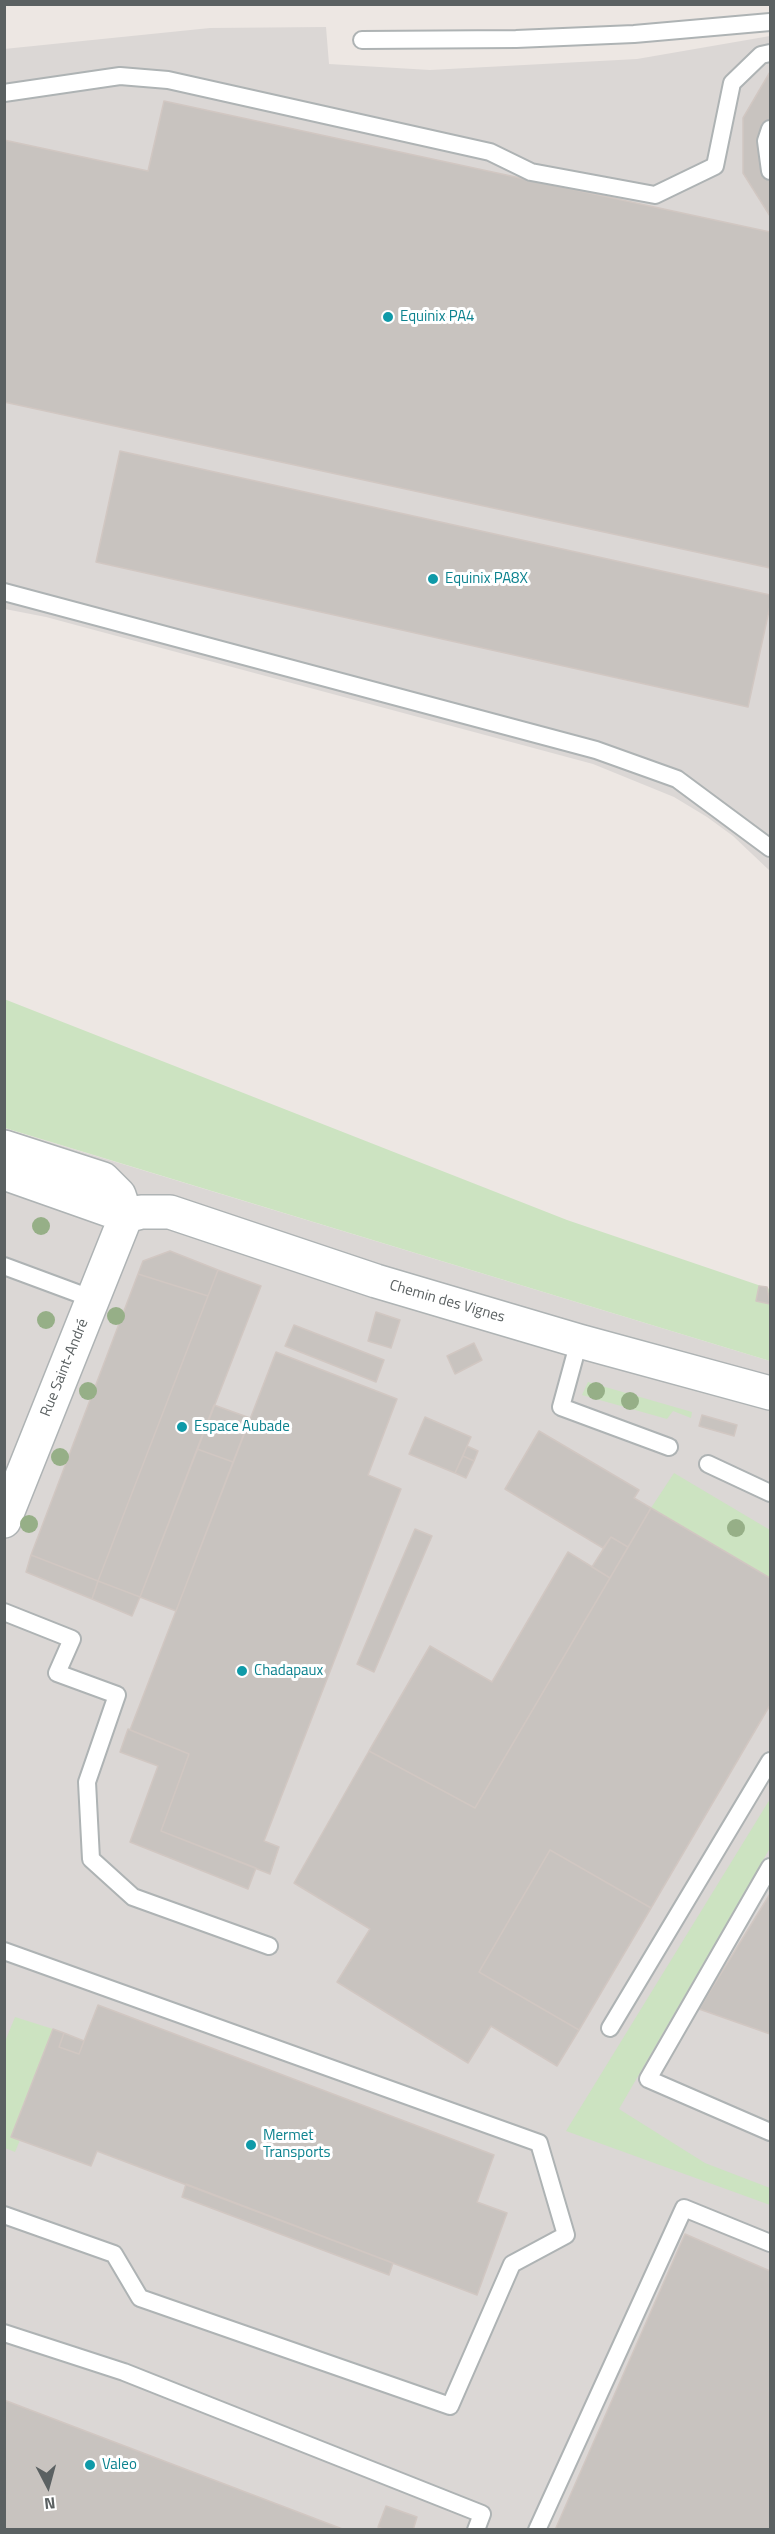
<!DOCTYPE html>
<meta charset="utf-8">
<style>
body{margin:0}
#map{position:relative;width:775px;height:2534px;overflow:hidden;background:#ede7e3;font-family:"Titillium Web",sans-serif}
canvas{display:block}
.frame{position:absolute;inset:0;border:6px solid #5b6162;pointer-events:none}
.north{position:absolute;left:18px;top:2456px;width:60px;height:60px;-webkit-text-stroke:4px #fff;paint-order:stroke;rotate:174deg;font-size:16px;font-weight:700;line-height:24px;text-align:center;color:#5b6162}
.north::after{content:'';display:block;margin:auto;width:21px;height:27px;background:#5b6162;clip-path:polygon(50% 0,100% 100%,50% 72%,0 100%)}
</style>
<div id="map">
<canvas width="775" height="2534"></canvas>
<div class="frame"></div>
<div class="north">N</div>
</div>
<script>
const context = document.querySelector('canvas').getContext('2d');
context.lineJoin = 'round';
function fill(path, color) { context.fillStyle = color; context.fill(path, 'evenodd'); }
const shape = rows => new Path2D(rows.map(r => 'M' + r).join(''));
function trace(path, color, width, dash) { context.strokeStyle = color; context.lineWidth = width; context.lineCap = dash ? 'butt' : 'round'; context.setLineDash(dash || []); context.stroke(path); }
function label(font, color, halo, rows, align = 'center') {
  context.font = font + ' "Titillium Web",sans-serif'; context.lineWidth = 6; context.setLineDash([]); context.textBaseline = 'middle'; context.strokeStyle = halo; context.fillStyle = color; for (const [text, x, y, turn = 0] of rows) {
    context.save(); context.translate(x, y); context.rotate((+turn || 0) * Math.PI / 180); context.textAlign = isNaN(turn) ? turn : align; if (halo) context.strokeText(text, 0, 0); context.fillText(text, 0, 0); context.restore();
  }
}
fill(shape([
 [326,27,329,64,430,70,637,59,770,36,770,871,733,836,707,817,674,797,593,764,46,617,5,609,4,49,210,28],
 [4,1128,770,1361,770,2529,5,2529]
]), '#dbd7d5');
fill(shape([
 [4,999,567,1220,770,1289,770,1361,5,1128],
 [588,1382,692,1412,691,1418,673,1411,667,1419,582,1395],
 [674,1473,770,1530,770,1578,651,1508],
 [770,1799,770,1848,619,2109,705,2163,770,2188,770,2205,566,2131],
 [15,2017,53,2029,11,2136,20,2140,15,2152,5,2148,4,2044]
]), '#cce3c1');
const building = shape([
 [770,72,770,216,743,173,743,118,770,72],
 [164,101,770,232,770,568,4,402,4,140,148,171,164,101],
 [120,451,770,595,770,606,748,707,96,562,120,451],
 [170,1251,218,1270,208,1296,138,1274,143,1261,170,1251],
 [218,1270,261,1286,140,1597,98,1581,218,1270],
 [138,1274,208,1296,98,1581,31,1555,138,1274],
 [759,1286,767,1287,770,1304,756,1301,759,1286],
 [376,1312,400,1320,391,1348,368,1341,376,1312],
 [294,1325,384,1360,376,1382,285,1346,294,1325],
 [474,1343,482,1360,455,1374,447,1356,474,1343],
 [276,1352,397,1399,368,1475,401,1489,264,1841,279,1847,270,1874,161,1831,189,1754,130,1730,276,1352],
 [214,1405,250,1418,233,1462,197,1449,214,1405],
 [702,1415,737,1425,734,1436,699,1426,702,1415],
 [425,1417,471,1437,455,1473,409,1454,425,1417],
 [539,1431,639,1490,634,1498,651,1508,628,1547,611,1537,603,1548,505,1489,539,1431],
 [467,1446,478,1451,474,1461,463,1456,467,1446],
 [197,1449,233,1462,176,1611,140,1597,197,1449],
 [463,1456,474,1461,466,1478,455,1473,463,1456],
 [651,1508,770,1578,770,1705,651,1908,550,1850,479,1972,579,2030,557,2066,491,2026,468,2063,337,1982,370,1929,294,1883,369,1751,475,1808,651,1508],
 [415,1529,432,1536,374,1672,357,1664,415,1529],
 [611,1537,628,1547,610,1578,592,1567,611,1537],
 [568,1552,610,1578,475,1808,369,1751,430,1646,492,1682,568,1552],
 [31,1555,98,1581,92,1599,26,1572,31,1555],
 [98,1581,140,1597,132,1616,92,1599,98,1581],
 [128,1729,189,1754,161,1831,256,1868,248,1889,130,1842,158,1766,120,1752,128,1729],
 [550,1850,651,1908,579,2030,479,1972,550,1850],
 [770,1894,770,2034,699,2009,770,1894],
 [98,2005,494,2155,477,2202,507,2213,477,2295,97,2151,91,2166,11,2137,53,2029,64,2033,59,2047,79,2054,98,2005],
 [64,2033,84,2041,79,2054,59,2047,64,2033],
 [186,2184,393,2263,389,2275,182,2197,186,2184],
 [685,2234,770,2271,770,2530,555,2530,685,2234],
 [4,2400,345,2530,4,2530,4,2400],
 [386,2506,417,2517,413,2530,385,2530,378,2527,386,2506]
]);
fill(building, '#c8c3bf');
trace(building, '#d1c7c2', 1.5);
const lane = shape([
 [362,40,516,39,634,34,770,22],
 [4,93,120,76,168,80,490,152,531,172,655,195,715,166,732,83,761,55,770,53],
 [770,129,766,141,770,171],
 [4,592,596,750,677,779,770,848],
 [4,1266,93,1299],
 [579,1341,561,1407,669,1447],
 [708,1464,770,1493],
 [4,1612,72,1639,57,1673,117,1695,87,1782,91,1859,133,1897,269,1946],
 [770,1867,648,2079,770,2132],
 [4,1951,539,2143,566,2235,512,2264,450,2406,140,2298,114,2254,4,2215],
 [610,2028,770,1761],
 [4,2333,124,2372,482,2514,476,2530],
 [537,2530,684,2208,770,2243]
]);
const street = shape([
 [4,1147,103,1179,119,1195,126,1216],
 [4,1173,126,1216,141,1212,170,1212,376,1281,579,1341,770,1393],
 [4,1521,126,1216]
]);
trace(lane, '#aeb3b4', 20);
trace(street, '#aeb3b4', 36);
trace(lane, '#fff', 16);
trace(street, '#fff', 33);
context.fillStyle = '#96af87';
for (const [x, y] of [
 [41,1226],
 [116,1316],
 [46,1320],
 [88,1391],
 [596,1391],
 [630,1401],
 [60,1457],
 [29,1524],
 [736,1528]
]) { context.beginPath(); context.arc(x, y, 9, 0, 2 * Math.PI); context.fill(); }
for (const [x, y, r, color] of [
 [388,317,6,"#0f9aa8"],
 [433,579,6,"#0f9aa8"],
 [182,1427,6,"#0f9aa8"],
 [242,1671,6,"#0f9aa8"],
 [251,2145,6,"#0f9aa8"],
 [90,2465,6,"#0f9aa8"]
]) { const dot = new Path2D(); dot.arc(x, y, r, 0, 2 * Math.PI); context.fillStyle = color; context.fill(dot); trace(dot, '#fff', 2); }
label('15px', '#0d838f', '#fff', [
 ["Equinix PA4",400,317],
 ["Equinix PA8X",445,579],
 ["Espace Aubade",194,1427],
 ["Chadapaux",254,1671],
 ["Mermet",263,2136],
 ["Transports",263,2153],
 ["Valeo",102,2465]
], 'left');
label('15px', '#5b6162', '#fff', [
 ["Chemin des Vignes",447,1302,16],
 ["Rue Saint-André",65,1368,-68]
]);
</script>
